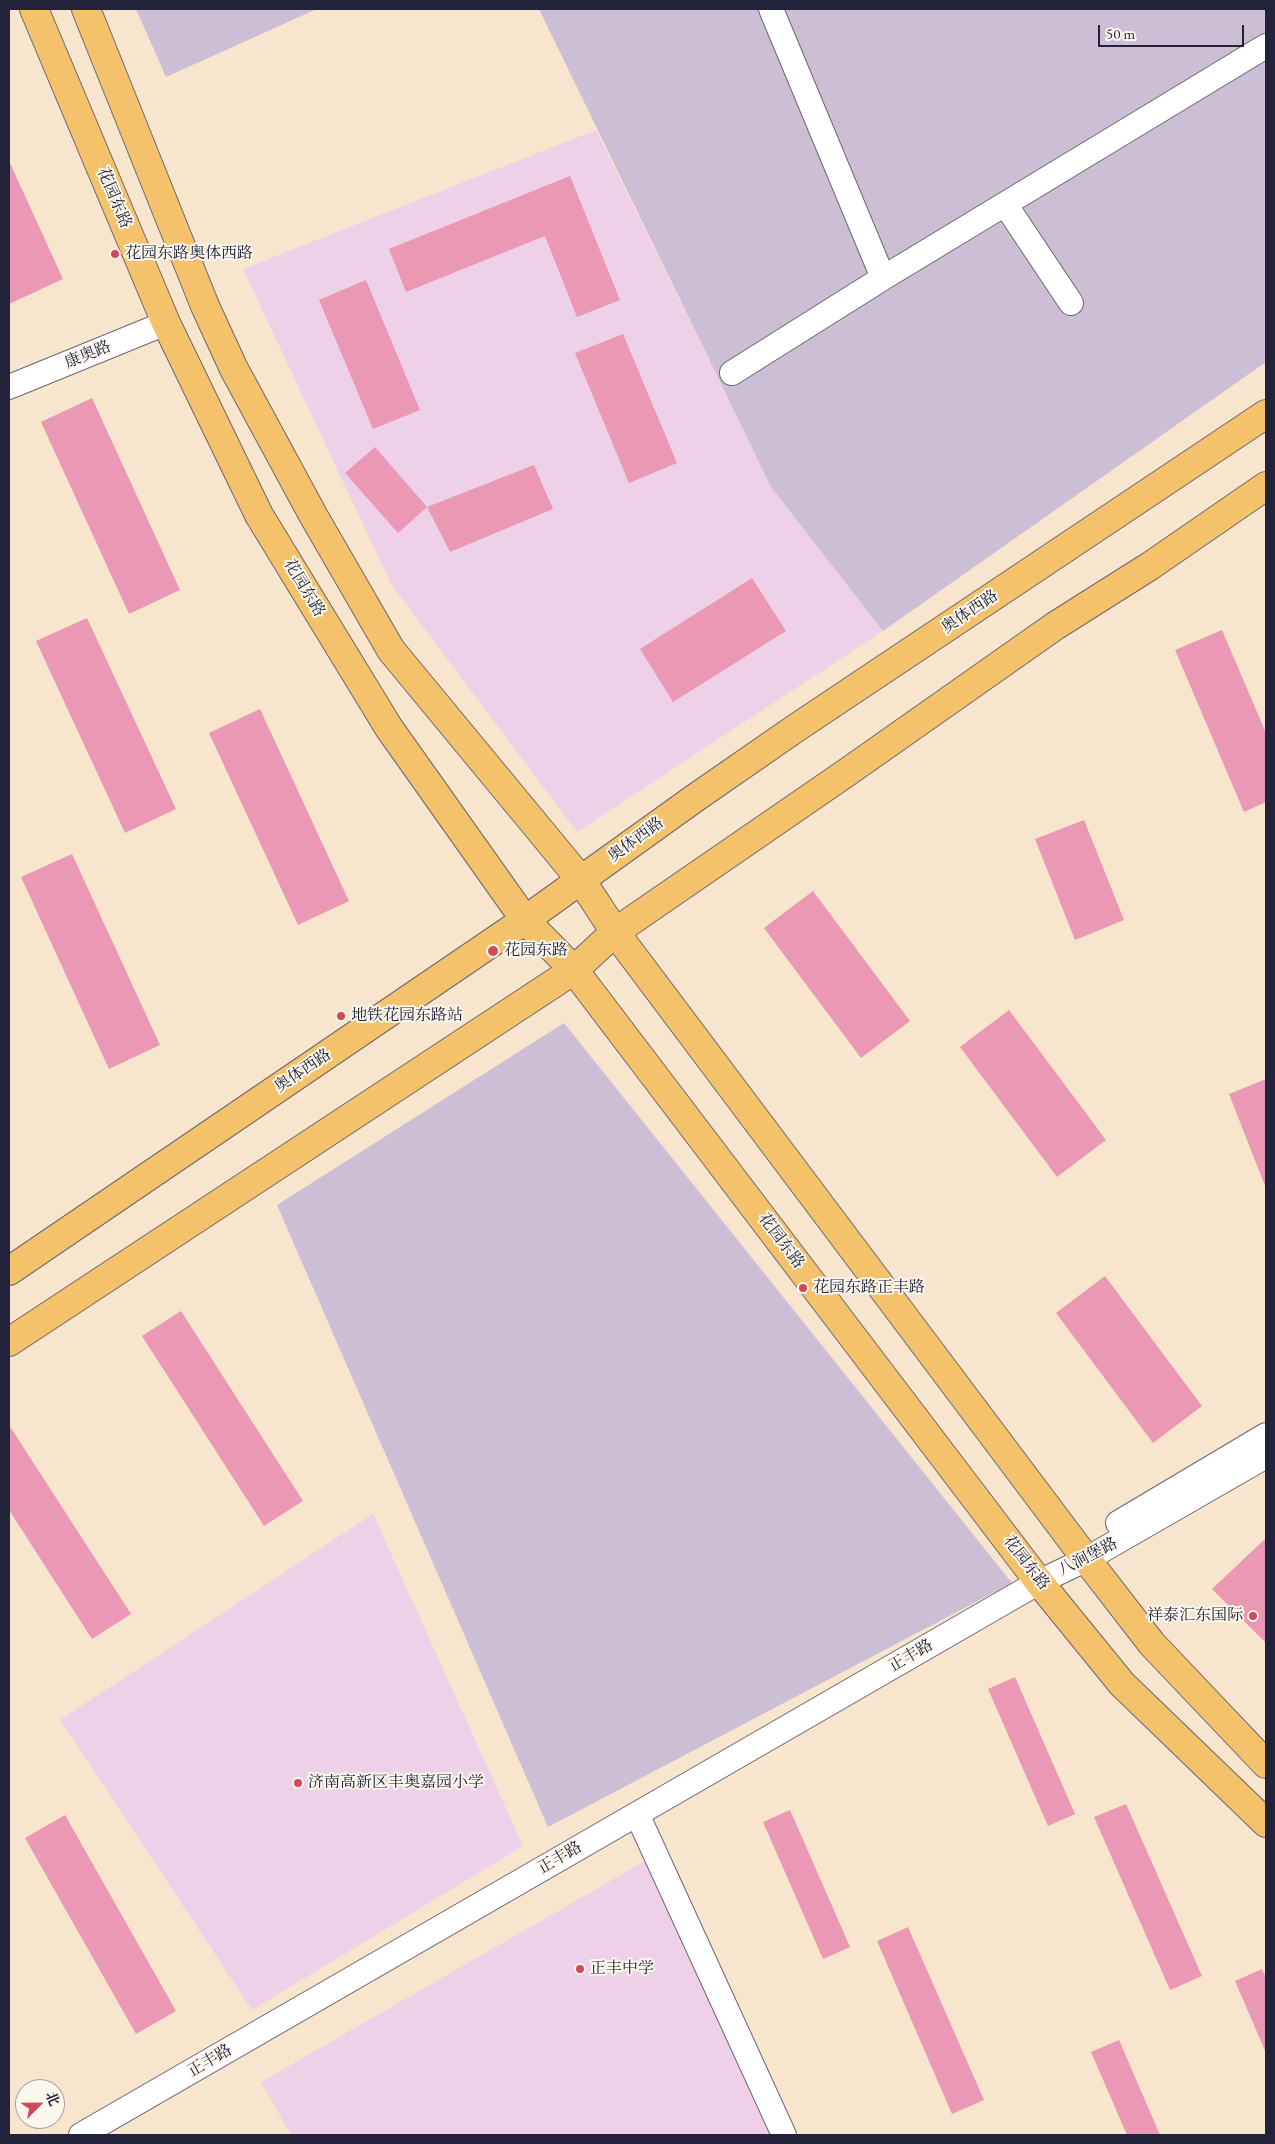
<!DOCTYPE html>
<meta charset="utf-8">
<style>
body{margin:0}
#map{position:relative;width:1275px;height:2144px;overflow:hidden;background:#f7e5ce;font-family:"EB Garamond","Noto Serif SC",serif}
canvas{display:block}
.frame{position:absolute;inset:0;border:10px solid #22223b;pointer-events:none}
.north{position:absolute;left:15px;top:2079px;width:50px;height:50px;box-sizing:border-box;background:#fbf7ec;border:1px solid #a4a2a5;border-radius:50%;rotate:67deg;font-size:14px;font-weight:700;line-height:20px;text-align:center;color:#22223b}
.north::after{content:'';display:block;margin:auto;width:18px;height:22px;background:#d1495b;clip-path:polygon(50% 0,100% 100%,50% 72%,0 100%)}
.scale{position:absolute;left:1098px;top:25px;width:146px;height:22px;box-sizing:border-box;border:2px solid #22223b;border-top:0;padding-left:6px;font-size:15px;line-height:18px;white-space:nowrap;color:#22223b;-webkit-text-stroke:4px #fbf7ec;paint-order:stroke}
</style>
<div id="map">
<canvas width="1275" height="2144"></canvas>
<div class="frame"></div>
<div class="north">北</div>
<div class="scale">50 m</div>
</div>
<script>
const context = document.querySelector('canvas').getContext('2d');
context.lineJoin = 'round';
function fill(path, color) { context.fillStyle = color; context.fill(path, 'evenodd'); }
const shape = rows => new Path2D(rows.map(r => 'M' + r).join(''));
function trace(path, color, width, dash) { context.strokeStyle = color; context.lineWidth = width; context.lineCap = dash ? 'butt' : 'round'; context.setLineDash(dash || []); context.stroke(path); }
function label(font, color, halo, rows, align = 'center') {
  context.font = font + ' "EB Garamond","Noto Serif SC",serif'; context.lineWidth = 4; context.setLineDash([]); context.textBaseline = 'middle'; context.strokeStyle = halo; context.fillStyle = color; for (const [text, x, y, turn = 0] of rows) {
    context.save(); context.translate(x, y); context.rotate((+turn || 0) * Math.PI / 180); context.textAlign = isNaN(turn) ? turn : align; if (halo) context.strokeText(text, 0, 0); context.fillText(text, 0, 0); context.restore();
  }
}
fill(shape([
 [596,130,771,487,883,631,577,832,391,584,243,269],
 [373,1514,523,1846,252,2010,60,1720],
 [652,1857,779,2135,291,2135,261,2082]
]), '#eed0e8');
fill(shape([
 [136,9,317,9,166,77],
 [539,9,1266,9,1266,362,883,631,771,487],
 [564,1023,1012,1583,548,1827,277,1205]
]), '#ccbed4');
fill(shape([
 [9,161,63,279,9,304],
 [570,176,620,300,577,317,545,236,406,292,389,249],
 [366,280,420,410,373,429,319,300],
 [623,334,677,463,629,483,575,353],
 [92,398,180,590,129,614,41,422],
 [375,447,427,507,398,533,345,473],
 [534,465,553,509,450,552,427,507],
 [752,578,786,631,673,702,640,649],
 [87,618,176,809,125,833,36,641],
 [1222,630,1266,733,1266,802,1244,812,1175,650],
 [260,709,349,901,298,925,209,733],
 [1084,820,1124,920,1075,940,1035,839],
 [72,854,160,1045,109,1069,21,877],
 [813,891,910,1021,861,1058,764,928],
 [1009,1010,1106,1140,1057,1177,960,1047],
 [1266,1079,1266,1186,1265,1186,1229,1094],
 [1105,1276,1202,1406,1153,1443,1056,1313],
 [181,1311,303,1501,264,1526,142,1336],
 [9,1425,131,1614,92,1639,9,1510],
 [1266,1538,1266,1643,1212,1589],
 [1015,1677,1075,1814,1048,1826,988,1689],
 [1126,1804,1202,1976,1170,1990,1094,1817],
 [790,1810,850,1947,823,1959,763,1822],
 [65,1815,176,2011,136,2034,25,1838],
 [908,1927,984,2100,952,2114,877,1941],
 [1262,1969,1266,1978,1266,2053,1235,1981],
 [1119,2040,1160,2135,1127,2135,1091,2052]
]), '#ea98b3');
const minor = shape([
 [1005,204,1071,303],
 [883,278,1266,46],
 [732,373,883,278,771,9],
 [9,387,166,323],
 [1118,1523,1266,1435],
 [637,1814,784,2135],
 [81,2135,1039,1582,1087,1559,1266,1456]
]);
const major = shape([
 [34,9,166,323,259,515,389,728,525,920,574,970,1039,1582,1122,1684,1266,1823],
 [86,9,205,306,234,369,313,515,391,650,581,880,615,932,1077,1547,1152,1644,1266,1764],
 [9,1271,525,920,695,798,796,728,1266,414],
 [9,1342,574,970,615,932,846,773,1055,626,1150,566,1266,486]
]);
trace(minor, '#6d666e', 26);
trace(major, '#6d666e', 30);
trace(minor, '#fff', 24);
trace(major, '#f4c26a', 28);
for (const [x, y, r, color] of [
 [115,254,5,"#d1495b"],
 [493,951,6,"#d1495b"],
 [341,1016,5,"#d1495b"],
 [803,1288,5,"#d1495b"],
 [1253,1616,5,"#d1495b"],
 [298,1783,5,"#d1495b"],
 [580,1969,5,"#d1495b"]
]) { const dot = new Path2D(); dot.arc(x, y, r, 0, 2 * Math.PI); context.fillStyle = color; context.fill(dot); trace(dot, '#fbf7ec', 2); }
label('16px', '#22223b', '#fbf7ec', [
 ["花园东路",114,198,67],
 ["康奥路",88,355,-22],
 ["花园东路",304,588,59],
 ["奥体西路",970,612,-34],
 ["奥体西路",636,840,-36],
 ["奥体西路",303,1071,-34],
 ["花园东路",781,1241,53],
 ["八涧堡路",1088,1557,-27],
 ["花园东路",1026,1563,52],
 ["正丰路",911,1656,-30],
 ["正丰路",560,1858,-30],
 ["正丰路",210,2061,-30]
]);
label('16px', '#22223b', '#fbf7ec', [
 ["花园东路奥体西路",125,254],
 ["花园东路",504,951],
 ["地铁花园东路站",351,1016],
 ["花园东路正丰路",813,1288],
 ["祥泰汇东国际",1243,1616,"right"],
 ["济南高新区丰奥嘉园小学",308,1783],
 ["正丰中学",590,1969]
], 'left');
</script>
